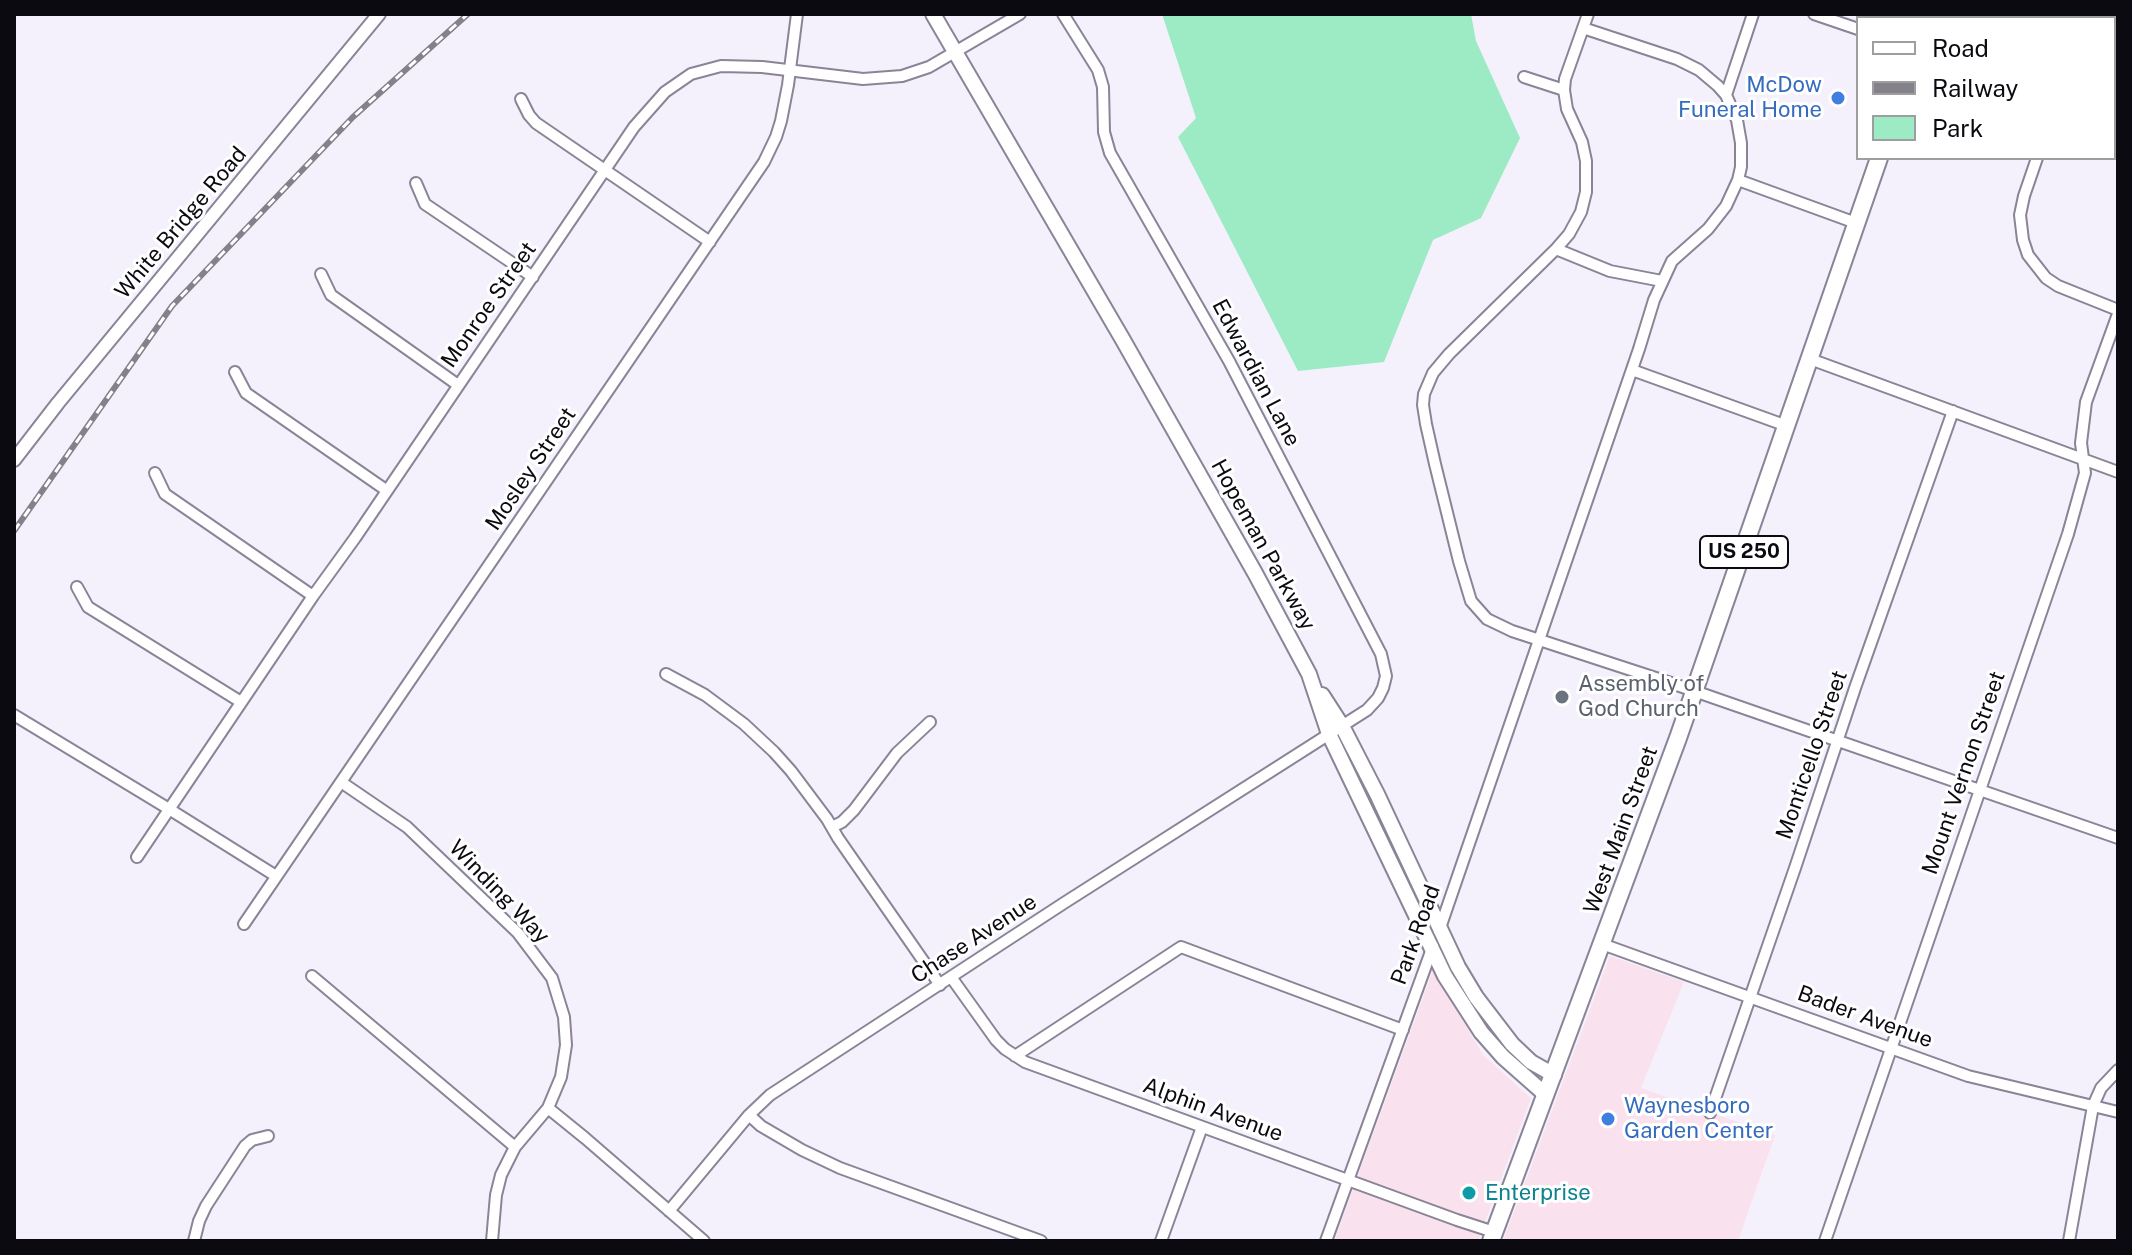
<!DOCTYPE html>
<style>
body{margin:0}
#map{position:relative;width:2132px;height:1255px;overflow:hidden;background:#f4f1fd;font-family:"Public Sans",sans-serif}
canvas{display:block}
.frame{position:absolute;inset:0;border:16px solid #0c0a11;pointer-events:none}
.legend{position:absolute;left:1856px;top:16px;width:260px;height:144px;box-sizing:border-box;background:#fff;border:2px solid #9e9da0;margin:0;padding:10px 14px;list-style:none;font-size:24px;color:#0c0a11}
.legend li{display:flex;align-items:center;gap:16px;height:40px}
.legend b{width:40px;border:2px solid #9e9da0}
</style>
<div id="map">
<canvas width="2132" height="1255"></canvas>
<div class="frame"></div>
<ul class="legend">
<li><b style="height:10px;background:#fff"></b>Road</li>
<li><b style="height:10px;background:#84818b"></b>Railway</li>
<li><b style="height:22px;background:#9cebc5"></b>Park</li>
</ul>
</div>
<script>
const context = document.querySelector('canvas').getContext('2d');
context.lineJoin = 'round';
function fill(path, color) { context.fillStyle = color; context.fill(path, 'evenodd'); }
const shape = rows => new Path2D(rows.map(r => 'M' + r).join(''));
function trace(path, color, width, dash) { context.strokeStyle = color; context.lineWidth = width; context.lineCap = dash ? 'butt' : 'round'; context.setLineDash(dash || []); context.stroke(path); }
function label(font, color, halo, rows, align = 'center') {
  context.font = font + ' "Public Sans",sans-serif'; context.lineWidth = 6; context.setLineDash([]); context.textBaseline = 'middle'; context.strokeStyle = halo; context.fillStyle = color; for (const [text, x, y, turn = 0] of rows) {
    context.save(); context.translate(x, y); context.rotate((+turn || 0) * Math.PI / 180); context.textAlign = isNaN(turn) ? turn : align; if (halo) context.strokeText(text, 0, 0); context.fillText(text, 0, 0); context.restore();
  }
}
fill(shape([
 [1610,956,1684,982,1641,1088,1775,1135,1738,1241,1503,1241],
 [1433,970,1483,1055,1531,1098,1478,1241,1334,1241]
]), '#f9e2ed');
fill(shape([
 [1162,14,1471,14,1476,41,1520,138,1481,218,1433,240,1384,362,1298,371,1178,137,1196,118]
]), '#9cebc5');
const minor = shape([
 [1588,14,1565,79,1564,90,1567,109,1582,142,1586,161,1586,192,1581,212,1569,234,1556,249,1449,354,1433,373,1424,394,1423,405,1426,424,1435,464,1459,561,1471,601,1487,619,1512,631,1674,684,2118,838],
 [1814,14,1858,29],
 [2071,14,2073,18],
 [1524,77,1564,90],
 [1726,95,1753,14],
 [521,99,529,115,536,123,710,242],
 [2114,105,2118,113],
 [2037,158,2024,196,2020,215,2023,240,2028,255,2046,278,2058,286,2118,310],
 [1738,180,1856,223],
 [416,183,425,204,533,277],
 [1556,249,1610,271,1662,281],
 [321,274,331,295,458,385],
 [1810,359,2118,472],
 [1632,370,1787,426],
 [235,372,246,393,386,490],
 [155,473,165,494,313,596],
 [77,587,88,607,241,702],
 [666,674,705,695,744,724,774,752,791,771,827,819,838,838,940,985],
 [14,715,169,809,276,876],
 [341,782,407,827,518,933,552,978,564,1017,566,1045,561,1077,548,1108,515,1147,501,1175,496,1195,492,1241],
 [832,827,842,822,854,810,897,753,930,722],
 [137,857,313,596,355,538,634,127,665,92,691,74,721,66,762,67,863,79,902,76,929,67,1020,14],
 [244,924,764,162,776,137,781,121,788,85,797,14],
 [1439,931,1639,349,1654,300,1672,261,1708,229,1726,206,1738,180,1741,167,1741,143,1737,120,1726,95,1718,86,1699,70,1677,59,1583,28],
 [1602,944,1968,1076,2118,1112],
 [312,976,515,1147],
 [951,977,996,1040,1005,1049,1025,1062,1457,1220,1494,1232],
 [1015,1056,1181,947,1403,1030],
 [548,1108,585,1138,704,1241],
 [1710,1113,1795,868,1855,688,1953,411],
 [749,1115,761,1126,802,1150,840,1168,1041,1241],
 [669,1211,749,1115,770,1095,1064,903,1367,710,1378,698,1383,688,1386,676,1381,654,1229,361,1110,153,1104,132,1103,87,1098,70,1063,14],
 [194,1241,199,1221,206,1206,245,1146,252,1140,268,1136],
 [1161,1241,1202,1127],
 [1326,1241,1433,946],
 [1825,1241,2068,534,2085,473,2081,443,2086,402,2118,314],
 [2069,1241,2093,1106,2101,1088,2118,1070]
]);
const tertiary = shape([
 [14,460,58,403,379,14]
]);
const secondary = shape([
 [933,14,1123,340,1255,573,1309,674,1329,734,1445,976,1481,1032,1503,1057,1546,1095],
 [1322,695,1342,726,1377,794,1458,967,1476,997,1512,1044,1531,1062,1554,1075]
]);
const primary = shape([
 [1927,18,1928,14],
 [1491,1241,1678,738,1879,158]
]);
trace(minor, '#8a8496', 14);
trace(tertiary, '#8a8496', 16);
trace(secondary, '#8a8496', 18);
trace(primary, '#8a8496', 20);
trace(minor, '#fff', 10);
trace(tertiary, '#fff', 12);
trace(secondary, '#fff', 14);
trace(primary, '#fff', 16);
const rail = shape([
 [14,531,172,306,353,117,468,14]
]);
trace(rail, '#84818b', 6);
trace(rail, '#fff', 3, [9]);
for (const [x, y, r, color] of [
 [1838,98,8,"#3f7fe0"],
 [1562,697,8,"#6b7280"],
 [1608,1119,8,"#3f7fe0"],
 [1469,1193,8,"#0f9aa8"]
]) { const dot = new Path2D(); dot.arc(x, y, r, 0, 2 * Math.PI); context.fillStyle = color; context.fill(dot); trace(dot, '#fff', 3); }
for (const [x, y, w] of [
 [1744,552,88]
]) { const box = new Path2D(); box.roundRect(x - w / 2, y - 16, w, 32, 6); context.fillStyle = '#fff'; context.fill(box); trace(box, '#0c0a11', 2); }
label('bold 20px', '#0c0a11', null, [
 ["US 250",1744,552]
]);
label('22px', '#366cbe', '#fff', [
 ["McDow",1822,85],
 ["Funeral Home",1822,110],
 ["Waynesboro",1624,1106,"left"],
 ["Garden Center",1624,1131,"left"]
], 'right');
label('22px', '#0c0a11', '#fff', [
 ["White Bridge Road",181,223,-50],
 ["Monroe Street",489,305,-55],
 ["Edwardian Lane",1256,373,62],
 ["Mosley Street",531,469,-56],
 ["Hopeman Parkway",1263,545,61],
 ["Monticello Street",1812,755,-71],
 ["Mount Vernon Street",1964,773,-71],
 ["West Main Street",1621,830,-70],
 ["Winding Way",499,892,46],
 ["Park Road",1416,935,-70],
 ["Chase Avenue",974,939,-33],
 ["Bader Avenue",1865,1017,20],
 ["Alphin Avenue",1213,1110,20]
]);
label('22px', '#5b616d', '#fff', [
 ["Assembly of",1578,684],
 ["God Church",1578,709]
], 'left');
label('22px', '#0d838f', '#fff', [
 ["Enterprise",1485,1193]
], 'left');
</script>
